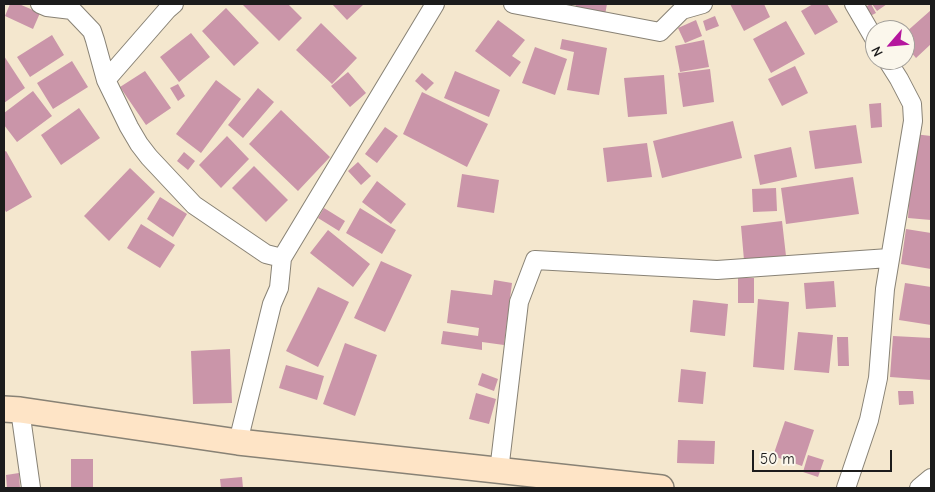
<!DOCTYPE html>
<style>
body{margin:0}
#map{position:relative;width:935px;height:492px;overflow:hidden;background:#f4e7ce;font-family:"Comic Neue",sans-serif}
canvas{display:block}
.frame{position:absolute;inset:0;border:5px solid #1c1c1c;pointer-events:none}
.north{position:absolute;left:865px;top:20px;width:50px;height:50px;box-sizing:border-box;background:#fbf7ec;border:1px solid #a29f99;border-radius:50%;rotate:243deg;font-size:14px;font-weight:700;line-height:20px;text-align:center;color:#1c1c1c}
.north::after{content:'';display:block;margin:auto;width:18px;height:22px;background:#b5179e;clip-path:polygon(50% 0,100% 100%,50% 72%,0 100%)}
.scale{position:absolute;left:752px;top:450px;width:140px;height:22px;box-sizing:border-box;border:2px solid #1c1c1c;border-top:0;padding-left:6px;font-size:15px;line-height:18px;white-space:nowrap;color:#1c1c1c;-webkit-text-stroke:4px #fbf7ec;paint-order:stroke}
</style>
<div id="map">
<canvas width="935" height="492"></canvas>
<div class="frame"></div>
<div class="north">N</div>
<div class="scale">50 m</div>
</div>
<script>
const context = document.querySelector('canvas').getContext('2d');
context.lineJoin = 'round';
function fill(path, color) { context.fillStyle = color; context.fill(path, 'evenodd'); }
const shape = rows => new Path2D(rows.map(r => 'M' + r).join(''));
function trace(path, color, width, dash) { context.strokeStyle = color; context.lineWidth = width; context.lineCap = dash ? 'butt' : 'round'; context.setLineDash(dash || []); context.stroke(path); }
fill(shape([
 [10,4,19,4,40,13,33,29,5,16],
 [242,4,288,4,302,18,279,41],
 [332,4,364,4,347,20],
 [576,4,607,4,605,15,575,9],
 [730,4,764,4,770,17,744,31],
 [813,4,827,4,838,22,815,35,801,11],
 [871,4,876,13,868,17,863,8],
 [872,4,887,4,877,11],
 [226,8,259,43,234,66,202,31],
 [931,10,931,44,916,58,905,45,905,33],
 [715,16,719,26,706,31,703,21],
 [498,20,525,40,512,56,521,62,510,77,475,51],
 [696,20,702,36,685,43,678,28],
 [786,21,805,54,771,73,753,39],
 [321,23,357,58,332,84,296,50],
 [191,33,210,57,179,82,160,57],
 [52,35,64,55,30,77,17,57],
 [562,39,607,48,599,95,567,90,574,52,560,49],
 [704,40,709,67,680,72,675,46],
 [535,47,567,59,555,95,522,83],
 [4,56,25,88,4,103],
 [72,61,88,87,53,109,37,83],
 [795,66,808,93,782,106,768,79],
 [710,69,714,102,683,107,678,73],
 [145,71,171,108,146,125,120,87],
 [455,71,500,90,489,117,444,98],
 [348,72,366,93,350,107,331,86],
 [422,73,434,83,426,91,415,81],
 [664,75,667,114,628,117,624,78],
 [216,80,241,99,201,153,176,134],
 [178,84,185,96,178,101,170,88],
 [258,88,274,102,243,138,228,125],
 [33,91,52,116,17,142,4,125,4,113],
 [422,92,488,124,467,167,403,134],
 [881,103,882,127,871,128,869,104],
 [79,108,100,138,61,165,41,135],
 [281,110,330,157,298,191,249,144],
 [733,121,742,158,662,178,653,141],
 [856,125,862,163,815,169,809,131],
 [385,127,398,136,377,163,365,154],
 [914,134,931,136,931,220,908,218],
 [227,136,249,159,221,188,199,165],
 [647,143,652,177,607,182,603,148],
 [791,147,797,177,760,185,754,155],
 [6,151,32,197,6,212,4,208,4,152],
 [184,152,195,161,188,170,177,161],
 [358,162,371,176,361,185,348,171],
 [254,166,288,200,266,222,232,188],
 [130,168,155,192,109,241,84,216],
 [462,174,499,180,494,213,457,207],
 [853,177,859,214,786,224,781,188],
 [377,181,406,204,391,224,362,202],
 [776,188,777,211,753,212,752,189],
 [160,197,187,214,173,237,147,219],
 [324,208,345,221,339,231,318,218],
 [360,208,396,230,382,254,346,233],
 [782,221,786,256,744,260,741,226],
 [141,224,175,245,160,268,127,248],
 [906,229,931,233,931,269,901,264],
 [328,230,370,264,353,287,310,253],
 [381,261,412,275,385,332,354,318],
 [738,278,754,278,754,303,738,303],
 [494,280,512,283,504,345,482,342,482,350,441,344,443,331,478,336,479,328,447,323,451,290,492,295],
 [834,281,836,307,806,309,804,283],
 [905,283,931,287,931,325,899,320],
 [318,287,349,302,318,367,286,351],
 [758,299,789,302,784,370,753,367],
 [693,300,728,304,725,336,690,332],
 [798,332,833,335,829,373,794,370],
 [893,336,931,338,931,380,890,377],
 [837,337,848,337,849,366,838,366],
 [345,343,377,355,355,416,323,404],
 [230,349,232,403,193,404,191,351],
 [286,365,324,376,317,400,279,388],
 [681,369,706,372,703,404,678,402],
 [482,373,498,379,494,391,478,385],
 [898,391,913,391,914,404,899,405],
 [476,393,496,399,489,424,469,419],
 [785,421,814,430,802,466,773,456],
 [678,440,715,441,714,464,677,463],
 [808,455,824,460,818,477,803,472],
 [71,459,93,459,93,488,71,488],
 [19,473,20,488,7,488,6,475],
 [242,477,243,488,221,488,220,479]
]), '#ca95a9');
const street = shape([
 [40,4,47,7,72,10,92,31,95,40,106,80,129,127,139,144,149,157,194,205,266,254,282,258,279,288,272,304,238,442],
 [513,4,660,32,682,10,703,4],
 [854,4,875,40],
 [106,80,167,10,174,4],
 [282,258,435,4],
 [20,410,31,488],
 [499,471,519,302,535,260,717,270,889,258],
 [846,488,869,420,878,378,885,289,913,121,912,104,899,79,887,60],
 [919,488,931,478]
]);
const secondary = shape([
 [4,409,20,410,238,442,661,488]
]);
trace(street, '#888275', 20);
trace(secondary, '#888275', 28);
trace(street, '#fff', 18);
trace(secondary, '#fee4c6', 25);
</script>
